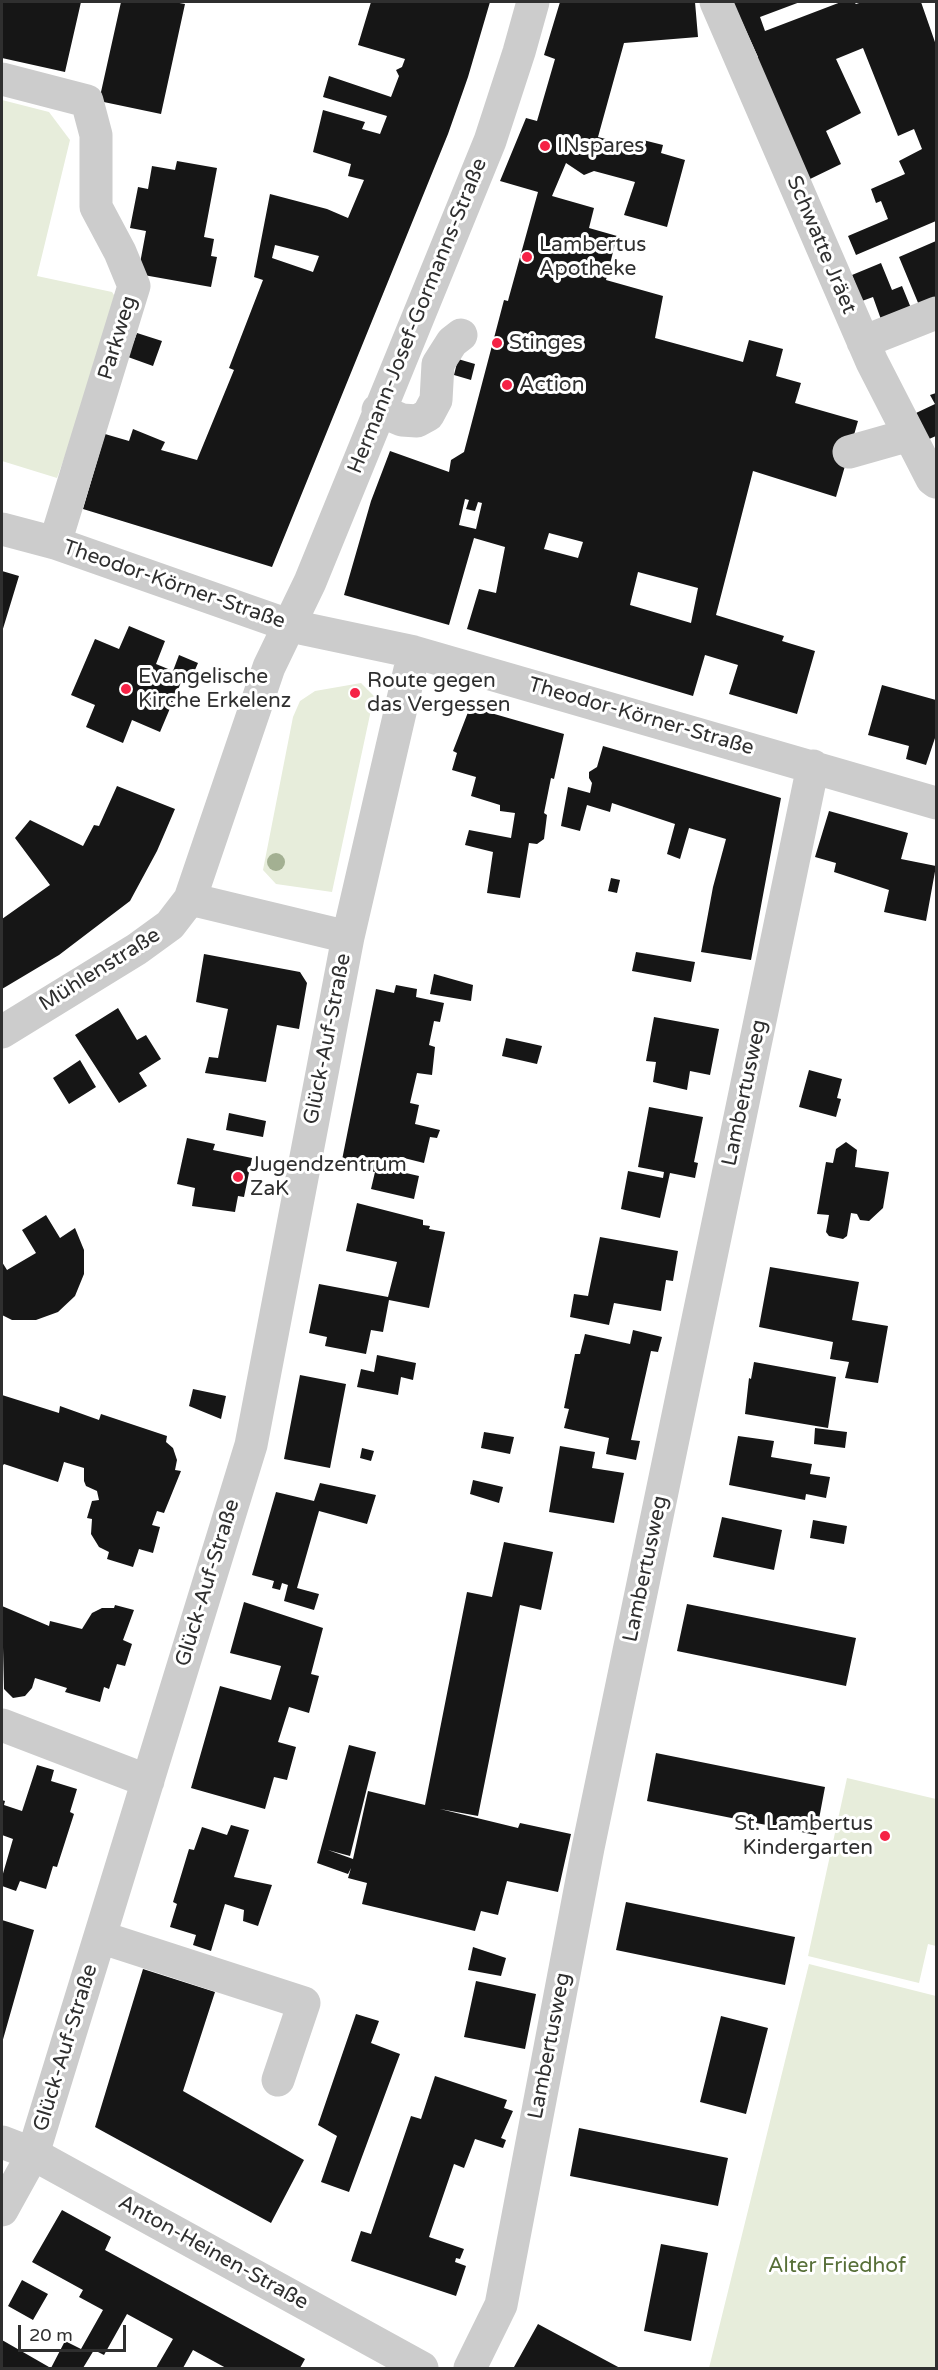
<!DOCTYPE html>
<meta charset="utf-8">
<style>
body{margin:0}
#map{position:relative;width:938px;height:2370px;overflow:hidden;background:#fff;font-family:"Varela Round",sans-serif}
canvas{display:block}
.frame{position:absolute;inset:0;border:3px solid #2f2f2f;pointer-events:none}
.scale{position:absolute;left:18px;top:2325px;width:108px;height:27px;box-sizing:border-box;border:3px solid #2f2f2f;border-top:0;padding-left:8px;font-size:18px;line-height:21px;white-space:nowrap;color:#2f2f2f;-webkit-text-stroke:4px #fff;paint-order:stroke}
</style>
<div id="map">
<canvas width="938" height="2370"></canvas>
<div class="frame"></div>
<div class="scale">20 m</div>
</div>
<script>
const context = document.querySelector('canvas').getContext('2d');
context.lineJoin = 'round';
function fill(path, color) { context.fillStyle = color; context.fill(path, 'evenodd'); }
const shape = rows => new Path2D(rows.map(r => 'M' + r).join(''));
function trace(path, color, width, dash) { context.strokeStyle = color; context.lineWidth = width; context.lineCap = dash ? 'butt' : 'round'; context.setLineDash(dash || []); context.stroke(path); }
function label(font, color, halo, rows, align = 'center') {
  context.font = font + ' "Varela Round",sans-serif'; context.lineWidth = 6; context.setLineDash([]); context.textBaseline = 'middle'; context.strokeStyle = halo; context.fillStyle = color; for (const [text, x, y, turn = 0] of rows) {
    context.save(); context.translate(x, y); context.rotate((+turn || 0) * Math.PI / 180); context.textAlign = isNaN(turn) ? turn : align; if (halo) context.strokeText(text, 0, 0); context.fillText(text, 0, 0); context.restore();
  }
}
fill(shape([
 [2,100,49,112,70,140,37,276,112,292,120,304,57,478,2,461],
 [361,683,374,696,332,892,276,884,263,870,293,717,300,701,315,691],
 [847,1778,936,1799,936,1946,928,1944,919,1983,808,1956],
 [809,1964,936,1996,936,2368,709,2368]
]), '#e7eddb');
fill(shape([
 [2,2,81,2,65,72,2,58],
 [121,2,174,2,185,4,161,114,99,101],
 [371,2,490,2,468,77,448,134,272,567,83,509,105,434,129,441,133,429,165,442,161,450,197,460,234,370,229,368,263,280,254,277,270,194,327,209,348,218,364,180,348,176,351,164,313,152,323,110,365,122,362,129,380,134,387,116,323,97,329,76,391,97,399,76,396,70,402,67,405,59,358,45],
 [275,245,319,256,313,272,272,258],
 [560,2,695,2,698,37,624,43,598,137,637,147,639,139,663,145,661,153,685,160,667,227,624,215,635,182,594,171,584,175,566,163,552,196,594,208,589,228,617,236,606,280,663,296,655,338,743,362,749,340,783,349,776,376,801,383,795,403,858,421,836,497,753,471,716,615,784,636,782,641,815,651,797,714,729,694,738,665,705,655,693,696,467,629,479,589,496,593,505,547,474,538,449,625,344,595,371,501,390,451,449,472,451,460,464,452,504,300,508,301,509,297,538,192,500,181,526,118,537,121,555,59,544,55],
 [465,499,469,500,466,509,475,511,478,502,482,503,476,529,459,525],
 [549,533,583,542,578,558,544,549],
 [638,572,698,588,691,623,630,605],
 [733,2,800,2,760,17,765,31,841,2,854,2,856,4,862,2,921,2,936,45,936,221,856,255,848,236,888,219,881,201,876,203,871,189,905,174,899,161,922,149,914,129,898,136,863,48,836,59,861,113,826,131,841,164,808,180,753,59,758,57],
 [177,161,217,168,204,237,214,239,211,256,217,257,211,287,138,274,146,231,130,228,138,187,148,189,152,166,175,170],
 [936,241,936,303,921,310,899,257],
 [881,263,892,290,902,286,913,313,883,325,873,297,862,301,852,275],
 [137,333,162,341,153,366,128,357],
 [458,359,475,364,471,380,454,375],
 [936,393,936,436,929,439,916,413,935,404,930,395],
 [2,571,19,576,2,632],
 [129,626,165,641,156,664,173,671,179,655,198,663,189,684,182,680,160,732,132,720,123,743,86,727,95,705,71,695,95,639,119,649],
 [882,685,936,700,936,735,926,765,906,759,909,746,868,735],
 [470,707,564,734,554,779,551,778,544,813,547,815,544,839,537,844,529,843,520,898,487,893,493,852,465,845,469,830,511,838,515,813,500,811,500,805,471,796,476,777,452,770,457,753,453,751],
 [603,746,781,798,751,960,701,952,713,887,726,839,689,828,680,859,667,854,675,824,612,803,610,812,587,805,580,831,561,826,568,787,590,793,592,783,589,778,589,772,597,767],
 [117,786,175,809,157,851,130,901,59,955,2,989,2,919,50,885,15,838,30,820,83,846,94,825,99,826],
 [829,811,908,833,901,859,936,866,926,921,884,912,889,890,834,872,836,863,815,857],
 [611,878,620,880,617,893,608,891],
 [636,952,695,962,691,982,632,971],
 [204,954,300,972,307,983,299,1029,277,1025,266,1082,205,1073,209,1057,218,1058,228,1009,196,1002],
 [434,974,473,985,471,1001,430,994],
 [396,985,417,989,416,997,444,1003,440,1022,434,1021,429,1045,435,1047,432,1075,417,1073,410,1103,419,1105,415,1124,440,1130,437,1138,430,1137,424,1163,400,1157,397,1171,419,1176,414,1199,371,1189,375,1172,341,1165,376,989,394,993],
 [118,1008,137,1040,146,1035,161,1059,139,1073,147,1086,119,1103,75,1035],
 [654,1017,719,1029,710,1075,690,1071,687,1090,653,1082,656,1062,646,1061],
 [506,1038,542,1046,537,1064,502,1056],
 [80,1060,96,1087,69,1104,53,1078],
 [809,1070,842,1079,837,1098,841,1099,836,1117,799,1107],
 [649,1107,703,1117,694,1162,698,1163,695,1178,670,1173,660,1218,621,1209,628,1171,663,1178,664,1172,638,1167],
 [229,1113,266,1121,263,1137,226,1130],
 [187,1138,215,1144,213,1150,252,1158,244,1197,238,1196,235,1212,192,1206,195,1188,177,1184],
 [846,1142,857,1150,855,1167,889,1172,883,1208,869,1221,860,1220,857,1214,851,1213,847,1236,843,1239,829,1236,826,1232,829,1215,817,1214,826,1162,833,1163,836,1149],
 [357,1203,423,1220,423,1225,430,1226,429,1229,445,1232,429,1308,389,1300,383,1332,371,1330,366,1354,325,1346,327,1337,309,1333,319,1284,388,1297,397,1262,346,1251],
 [46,1215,60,1238,75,1228,84,1250,84,1274,75,1296,58,1312,36,1320,12,1320,2,1315,2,1262,7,1270,36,1253,22,1230],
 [600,1237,678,1251,673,1281,666,1280,661,1311,614,1303,609,1325,570,1317,574,1294,588,1296],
 [770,1267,859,1282,852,1320,888,1326,878,1383,845,1378,849,1362,830,1359,833,1342,759,1327],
 [633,1330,662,1337,658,1352,651,1351,631,1440,640,1441,636,1460,606,1454,609,1438,564,1428,569,1409,564,1408,575,1354,580,1354,585,1334,630,1344],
 [377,1355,416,1363,413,1380,401,1377,398,1395,357,1387,361,1369,374,1372],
 [754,1362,836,1377,828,1428,745,1414,749,1378,751,1379],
 [300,1375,346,1384,330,1468,284,1459],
 [193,1389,226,1396,221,1419,189,1406],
 [2,1395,59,1413,60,1406,99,1420,101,1414,167,1436,166,1442,173,1448,177,1460,175,1470,181,1471,164,1513,157,1511,152,1525,160,1527,153,1553,139,1549,133,1567,107,1559,109,1552,99,1547,91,1534,92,1519,87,1518,92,1501,99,1500,97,1491,86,1486,84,1481,84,1468,64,1462,58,1482,4,1464,2,1467],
 [815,1428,847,1432,845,1448,814,1444],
 [484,1432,514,1437,510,1454,481,1448],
 [738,1436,774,1441,771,1457,812,1464,810,1474,830,1477,826,1498,806,1494,805,1500,729,1485],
 [560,1446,595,1452,592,1468,624,1473,614,1523,549,1512],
 [362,1448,374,1451,371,1461,360,1458],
 [473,1480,503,1487,499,1503,470,1494],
 [320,1483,376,1495,367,1524,319,1511,297,1588,319,1594,314,1610,284,1601,288,1585,282,1583,280,1590,272,1588,274,1581,252,1575,276,1492,314,1501],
 [722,1517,782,1530,774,1570,713,1557],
 [813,1520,847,1526,844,1544,810,1538],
 [504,1542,553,1552,541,1610,520,1605,478,1816,440,1809,518,1828,520,1823,571,1834,558,1892,507,1881,498,1915,481,1911,475,1931,362,1904,367,1883,348,1878,351,1868,348,1874,317,1863,349,1745,376,1752,350,1856,328,1850,353,1859,368,1791,425,1805,467,1592,492,1597],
 [244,1602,323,1628,311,1674,319,1676,309,1713,289,1707,278,1742,296,1747,287,1780,274,1777,265,1809,191,1788,220,1686,271,1700,281,1666,230,1653],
 [687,1604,856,1638,846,1686,677,1651],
 [115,1605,134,1610,123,1640,132,1644,125,1666,117,1664,109,1689,104,1687,100,1702,65,1692,67,1688,35,1678,32,1688,25,1696,13,1698,4,1689,2,1606,49,1626,50,1621,82,1629,92,1613,102,1608,114,1608],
 [656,1753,825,1787,816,1835,647,1801],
 [37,1765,54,1770,51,1781,77,1789,70,1812,74,1814,57,1867,53,1866,46,1889,20,1881,16,1891,2,1886,2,1877,13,1839,2,1835,2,1800,5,1801,4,1805,22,1811],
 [231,1825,249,1830,234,1877,272,1885,258,1926,243,1921,244,1910,225,1904,211,1951,193,1945,196,1935,170,1927,177,1904,173,1902,189,1849,194,1850,202,1827,227,1835],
 [626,1902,795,1937,785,1985,616,1950],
 [2,1920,34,1930,2,2043],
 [473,1947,506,1958,501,1976,468,1970],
 [143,1969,215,1992,183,2091,304,2160,271,2223,95,2127],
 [476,1981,536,1994,525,2049,464,2037],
 [356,2014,379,2021,371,2043,400,2054,349,2192,321,2182,337,2136,318,2125],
 [721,2016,768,2028,746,2114,700,2102],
 [435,2076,507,2100,504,2108,513,2111,501,2138,506,2140,503,2148,475,2139,464,2168,454,2164,429,2237,464,2249,460,2259,456,2258,455,2262,466,2266,456,2296,351,2261,361,2231,371,2234,411,2116,421,2119],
 [579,2128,728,2158,718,2206,570,2176],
 [62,2210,111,2237,105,2250,305,2359,300,2368,226,2368,193,2350,183,2368,156,2368,173,2339,127,2314,104,2355,94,2350,83,2368,51,2368,65,2341,81,2349,103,2310,79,2297,83,2290,32,2262],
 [661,2244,708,2253,691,2341,644,2331],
 [22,2280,48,2294,33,2320,8,2306],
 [538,2324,620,2368,517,2368,514,2367],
 [2,2340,49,2367,48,2368,2,2368]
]), '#161616');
trace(shape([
 [716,2,872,362,932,479,936,482],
 [2,79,87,101,96,135,96,207,120,252,134,286,55,543],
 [863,342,936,313],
 [378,410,402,420,417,421,428,415,436,400,438,364,452,342,461,335],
 [849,452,909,435],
 [2,529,55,543,291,626,414,652,936,803],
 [348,937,190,899,269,667,310,582,490,141,519,52,533,2],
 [2,1032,137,949,170,925,190,899],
 [2,1725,148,1781],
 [100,1937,304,2003,278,2080],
 [2,2142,33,2154,422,2368],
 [2,2210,33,2154,251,1445,348,937,414,652],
 [470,2368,501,2305,588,1848,813,766]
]), '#ccc', 33);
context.fillStyle = '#a3b092';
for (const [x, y] of [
 [276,862]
]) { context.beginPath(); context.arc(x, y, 9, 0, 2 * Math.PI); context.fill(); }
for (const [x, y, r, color] of [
 [545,146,6,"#f52245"],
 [527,257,6,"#f52245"],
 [497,343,6,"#f52245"],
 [507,385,6,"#f52245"],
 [126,689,6,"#f52245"],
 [355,693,6,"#f52245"],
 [238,1177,6,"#f52245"],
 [885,1836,6,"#f52245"]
]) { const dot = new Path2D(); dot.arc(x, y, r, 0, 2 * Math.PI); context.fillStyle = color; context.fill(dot); trace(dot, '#fff', 2); }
label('21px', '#2f2f2f', '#fff', [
 ["INspares",557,146],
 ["Lambertus",539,245],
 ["Apotheke",539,269],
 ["Stinges",509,343],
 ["Action",519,385],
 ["Evangelische",138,677],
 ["Kirche Erkelenz",138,701],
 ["Route gegen",367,681],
 ["das Vergessen",367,705],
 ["Jugendzentrum",250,1165],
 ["ZaK",250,1189],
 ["St. Lambertus",873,1824,"right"],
 ["Kindergarten",873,1848,"right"]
], 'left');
label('21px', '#2f2f2f', '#fff', [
 ["Schwatte Jräet",821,245,67],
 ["Hermann-Josef-Gormanns-Straße",418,316,-68],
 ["Parkweg",118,338,-73],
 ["Theodor-Körner-Straße",174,585,19],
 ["Theodor-Körner-Straße",641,717,16],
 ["Mühlenstraße",100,970,-32],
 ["Glück-Auf-Straße",328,1039,-79],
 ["Lambertusweg",745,1093,-78],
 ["Lambertusweg",646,1569,-78],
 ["Glück-Auf-Straße",208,1583,-73],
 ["Lambertusweg",550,2046,-79],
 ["Glück-Auf-Straße",66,2048,-73],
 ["Anton-Heinen-Straße",213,2253,29]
]);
label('21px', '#576f38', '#fff', [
 ["Alter Friedhof",837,2266]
]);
</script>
